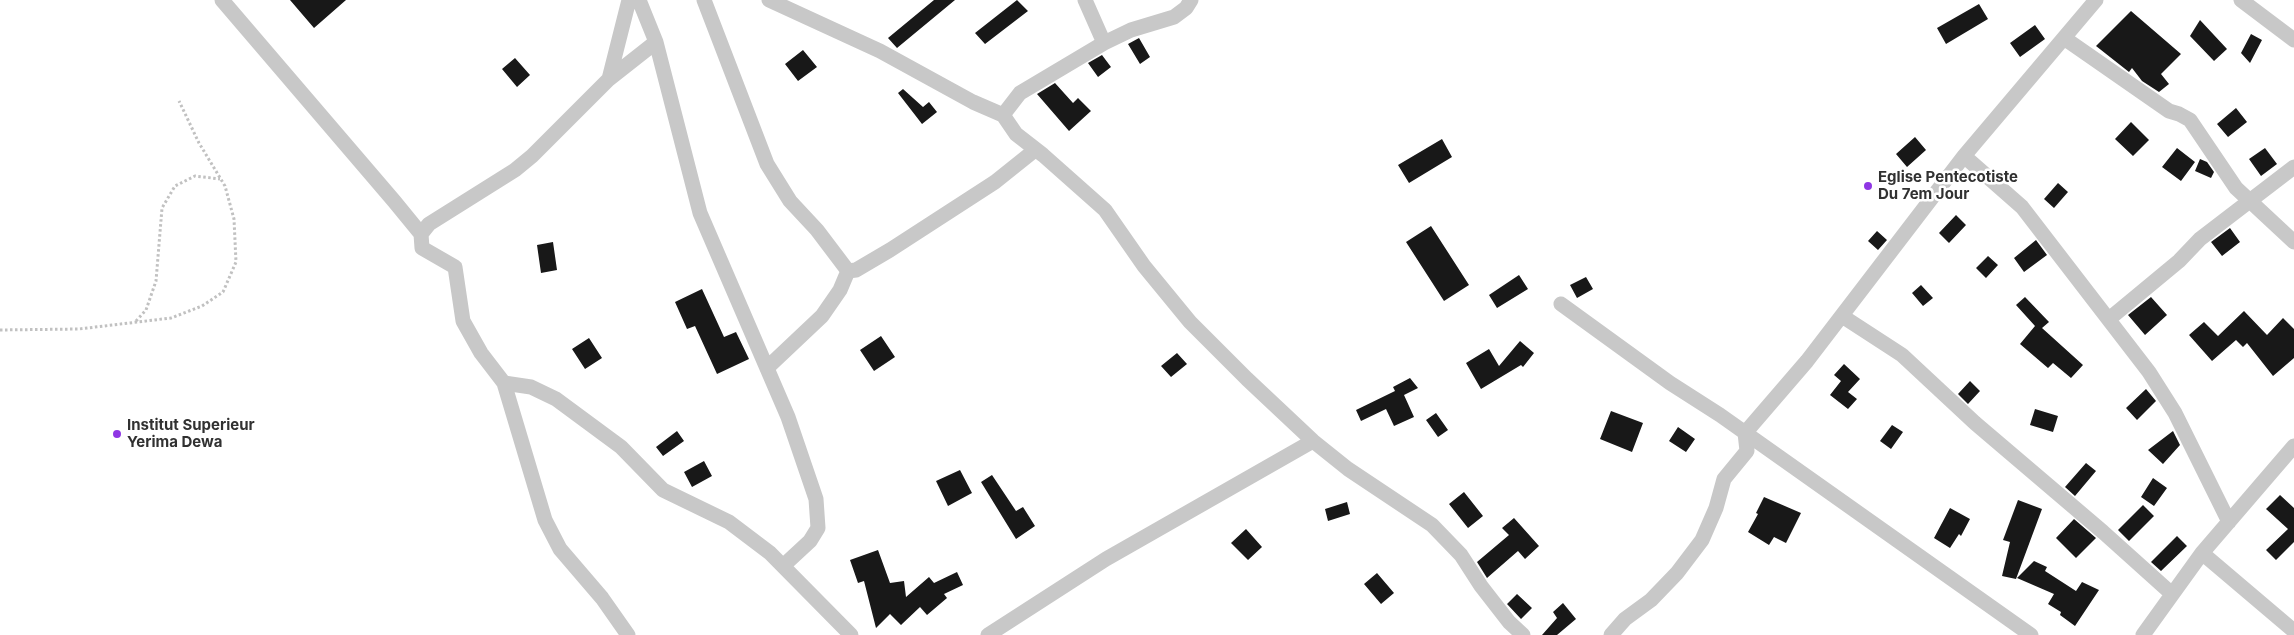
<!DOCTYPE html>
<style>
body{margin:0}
canvas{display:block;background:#fff}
</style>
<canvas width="2294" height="635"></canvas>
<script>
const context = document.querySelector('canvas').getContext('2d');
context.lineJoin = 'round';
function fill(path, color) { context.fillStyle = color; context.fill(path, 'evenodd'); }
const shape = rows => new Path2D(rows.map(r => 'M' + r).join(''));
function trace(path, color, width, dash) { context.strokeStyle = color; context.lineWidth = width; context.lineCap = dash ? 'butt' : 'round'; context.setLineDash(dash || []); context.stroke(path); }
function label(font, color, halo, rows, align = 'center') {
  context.font = font + ' Inter,sans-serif'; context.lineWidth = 5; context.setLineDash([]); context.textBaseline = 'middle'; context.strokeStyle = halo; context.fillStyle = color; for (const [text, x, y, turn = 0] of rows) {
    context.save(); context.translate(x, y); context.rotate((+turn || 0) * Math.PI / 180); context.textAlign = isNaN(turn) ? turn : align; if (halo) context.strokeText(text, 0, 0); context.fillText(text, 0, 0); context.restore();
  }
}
fill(shape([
 [290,0,346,0,314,28],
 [934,0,955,0,897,48,888,38],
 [1017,0,1028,11,985,44,975,33],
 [1979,4,1988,19,1946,44,1937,28],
 [2131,11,2181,54,2161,74,2169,84,2159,92,2142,81,2132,68,2129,72,2096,46],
 [2200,20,2227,49,2214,61,2190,36],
 [2035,25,2045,39,2020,57,2010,43],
 [2251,34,2262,40,2250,63,2241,53],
 [1139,38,1150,57,1140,64,1128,44],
 [803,50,817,67,798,81,785,64],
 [1102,55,1111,67,1098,77,1088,63],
 [515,58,530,75,517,87,502,69],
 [1055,83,1073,103,1078,98,1091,111,1069,131,1037,94],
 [903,89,923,107,929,102,937,112,922,124,898,93],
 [2236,108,2247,122,2228,137,2217,124],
 [2131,122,2149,140,2133,156,2115,139],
 [1915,137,1926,150,1907,167,1896,154],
 [1442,139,1452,157,1409,183,1398,165],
 [2177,148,2195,162,2181,181,2162,167],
 [2265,148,2277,164,2261,176,2249,159],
 [2200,159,2207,162,2214,172,2211,178,2195,171],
 [2058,183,2068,192,2054,208,2044,199],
 [1956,215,1966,225,1949,243,1939,233],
 [1431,226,1469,285,1444,301,1406,242],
 [2230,228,2240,242,2222,256,2211,242],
 [1877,231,1887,240,1878,250,1868,241],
 [2036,240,2047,255,2024,272,2014,258],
 [553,242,557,270,541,273,537,245],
 [1988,256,1998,265,1986,278,1976,268],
 [1519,275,1528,289,1497,308,1489,295],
 [1586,277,1593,289,1577,298,1570,285],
 [1921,285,1933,298,1923,306,1912,293],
 [702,289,724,337,736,332,749,359,717,374,695,326,687,329,675,302],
 [2025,297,2049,322,2042,328,2083,365,2071,378,2053,363,2048,368,2020,344,2035,326,2016,305],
 [2151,297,2167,315,2145,335,2128,315],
 [2244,311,2267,335,2283,318,2294,329,2294,358,2273,376,2247,343,2243,347,2236,340,2212,361,2189,335,2204,322,2218,336],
 [881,336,895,357,874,371,860,350],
 [589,338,602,358,585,369,572,349],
 [1520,341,1534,353,1523,367,1521,365,1481,389,1466,363,1489,349,1499,366],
 [1177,353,1187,364,1171,377,1161,366],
 [1844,364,1860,379,1848,392,1857,399,1848,409,1830,395,1841,381,1834,375],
 [1410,378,1418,388,1404,395,1414,417,1394,426,1386,409,1361,421,1356,410,1395,391,1393,387],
 [1970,381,1980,391,1968,404,1958,394],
 [2146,389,2156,401,2137,420,2126,408],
 [2035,409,2058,416,2053,432,2030,425],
 [1611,411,1643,423,1632,452,1600,439],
 [1436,413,1448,430,1438,437,1426,420],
 [1892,425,1903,432,1891,449,1880,441],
 [1678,427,1695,439,1686,452,1669,441],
 [677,431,684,441,663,456,656,447],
 [2173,431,2180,445,2163,464,2148,450],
 [704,461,712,476,692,487,684,472],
 [2086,463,2096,471,2075,496,2065,487],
 [960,470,972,493,948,506,936,481],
 [992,475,1016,511,1023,507,1035,526,1016,539,981,482],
 [2153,478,2167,488,2154,506,2141,497],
 [1464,492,1483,516,1468,528,1449,504],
 [2280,495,2294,508,2294,542,2276,560,2266,550,2288,529,2266,509],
 [1764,497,1801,513,1786,543,1774,537,1769,545,1748,532,1758,514,1756,513],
 [2018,500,2042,509,2016,579,2002,576,2010,542,2003,540],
 [1347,502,1350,514,1328,521,1325,509],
 [2143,505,2154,516,2129,541,2118,530],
 [1950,508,1970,519,1961,536,1959,534,1950,548,1934,538],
 [1514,518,1539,546,1525,559,1518,551,1487,578,1477,562,1509,535,1502,528],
 [2074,519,2096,538,2076,558,2056,538],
 [1246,529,1262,547,1248,560,1231,543],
 [2177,536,2187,546,2161,571,2151,562],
 [878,550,890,583,904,581,906,597,929,577,934,583,957,572,963,585,944,594,947,598,927,615,920,607,901,625,890,614,876,628,864,581,858,583,850,560],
 [2034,561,2047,567,2045,571,2076,591,2082,582,2099,590,2075,626,2060,615,2061,612,2048,604,2054,594,2017,578],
 [1377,573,1394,593,1381,604,1364,584],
 [1517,594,1532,608,1521,619,1507,604],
 [1563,603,1576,619,1557,635,1542,635,1557,618,1553,612]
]), '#181818');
trace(shape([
 [136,321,146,310,156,281,162,208,175,186,195,176,220,179],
 [0,330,79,329,171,318,202,306,223,292,236,262,234,219,225,186,199,143,179,101]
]), '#c1c1c1', 3, [2.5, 2.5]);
trace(shape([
 [222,0,394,201,421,234,422,248,455,267,463,321,481,353,504,383,545,520,560,549,602,598,628,635],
 [639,0,656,42,700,213,788,417,816,499,818,528,810,541,783,566],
 [704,0,767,164,790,201,817,230,848,271,856,270,890,250,995,182,1035,150],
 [769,0,880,51,973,102,1003,115,1016,134,1043,155,1105,210,1144,266,1190,322,1247,379,1313,441,1348,469,1432,525,1461,555,1481,586,1509,622,1523,635],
 [1085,0,1104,43],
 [2241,0,2294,40],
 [2064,38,2169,111,2179,114,2190,120,2236,188,2294,242],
 [609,79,629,0],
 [1003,115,1020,93,1104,43,1131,30,1174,17,1186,8,1191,0],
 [1964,156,2022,207,2149,372,2175,413,2229,522],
 [421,234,429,224,515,170,532,156,609,79,656,42],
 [1561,304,1670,383,1720,415,2031,635],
 [1842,316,1902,355,1975,423,2103,532,2172,594],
 [2109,319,2179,261,2200,239,2294,167],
 [768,367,822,316,840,290,848,271],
 [504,383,531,387,556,399,621,447,663,490,729,522,770,553,851,635],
 [1745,433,1807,361,1964,156,2096,0],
 [2202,553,2294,631],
 [988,635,1106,559,1313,441],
 [1611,635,1625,619,1651,600,1677,573,1702,540,1716,508,1724,479,1747,451,1745,433],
 [2143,635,2202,553,2294,446]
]), '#c8c8c8', 15);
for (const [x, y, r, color] of [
 [1868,186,5,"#8f36e4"],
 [117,434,5,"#8f36e4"]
]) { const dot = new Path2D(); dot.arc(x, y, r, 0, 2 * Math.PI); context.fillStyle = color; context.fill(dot); trace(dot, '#fff', 2); }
label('bold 15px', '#313131', '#fff', [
 ["Eglise Pentecotiste",1878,177],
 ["Du 7em Jour",1878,194],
 ["Institut Superieur",127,425],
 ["Yerima Dewa",127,442]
], 'left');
</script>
